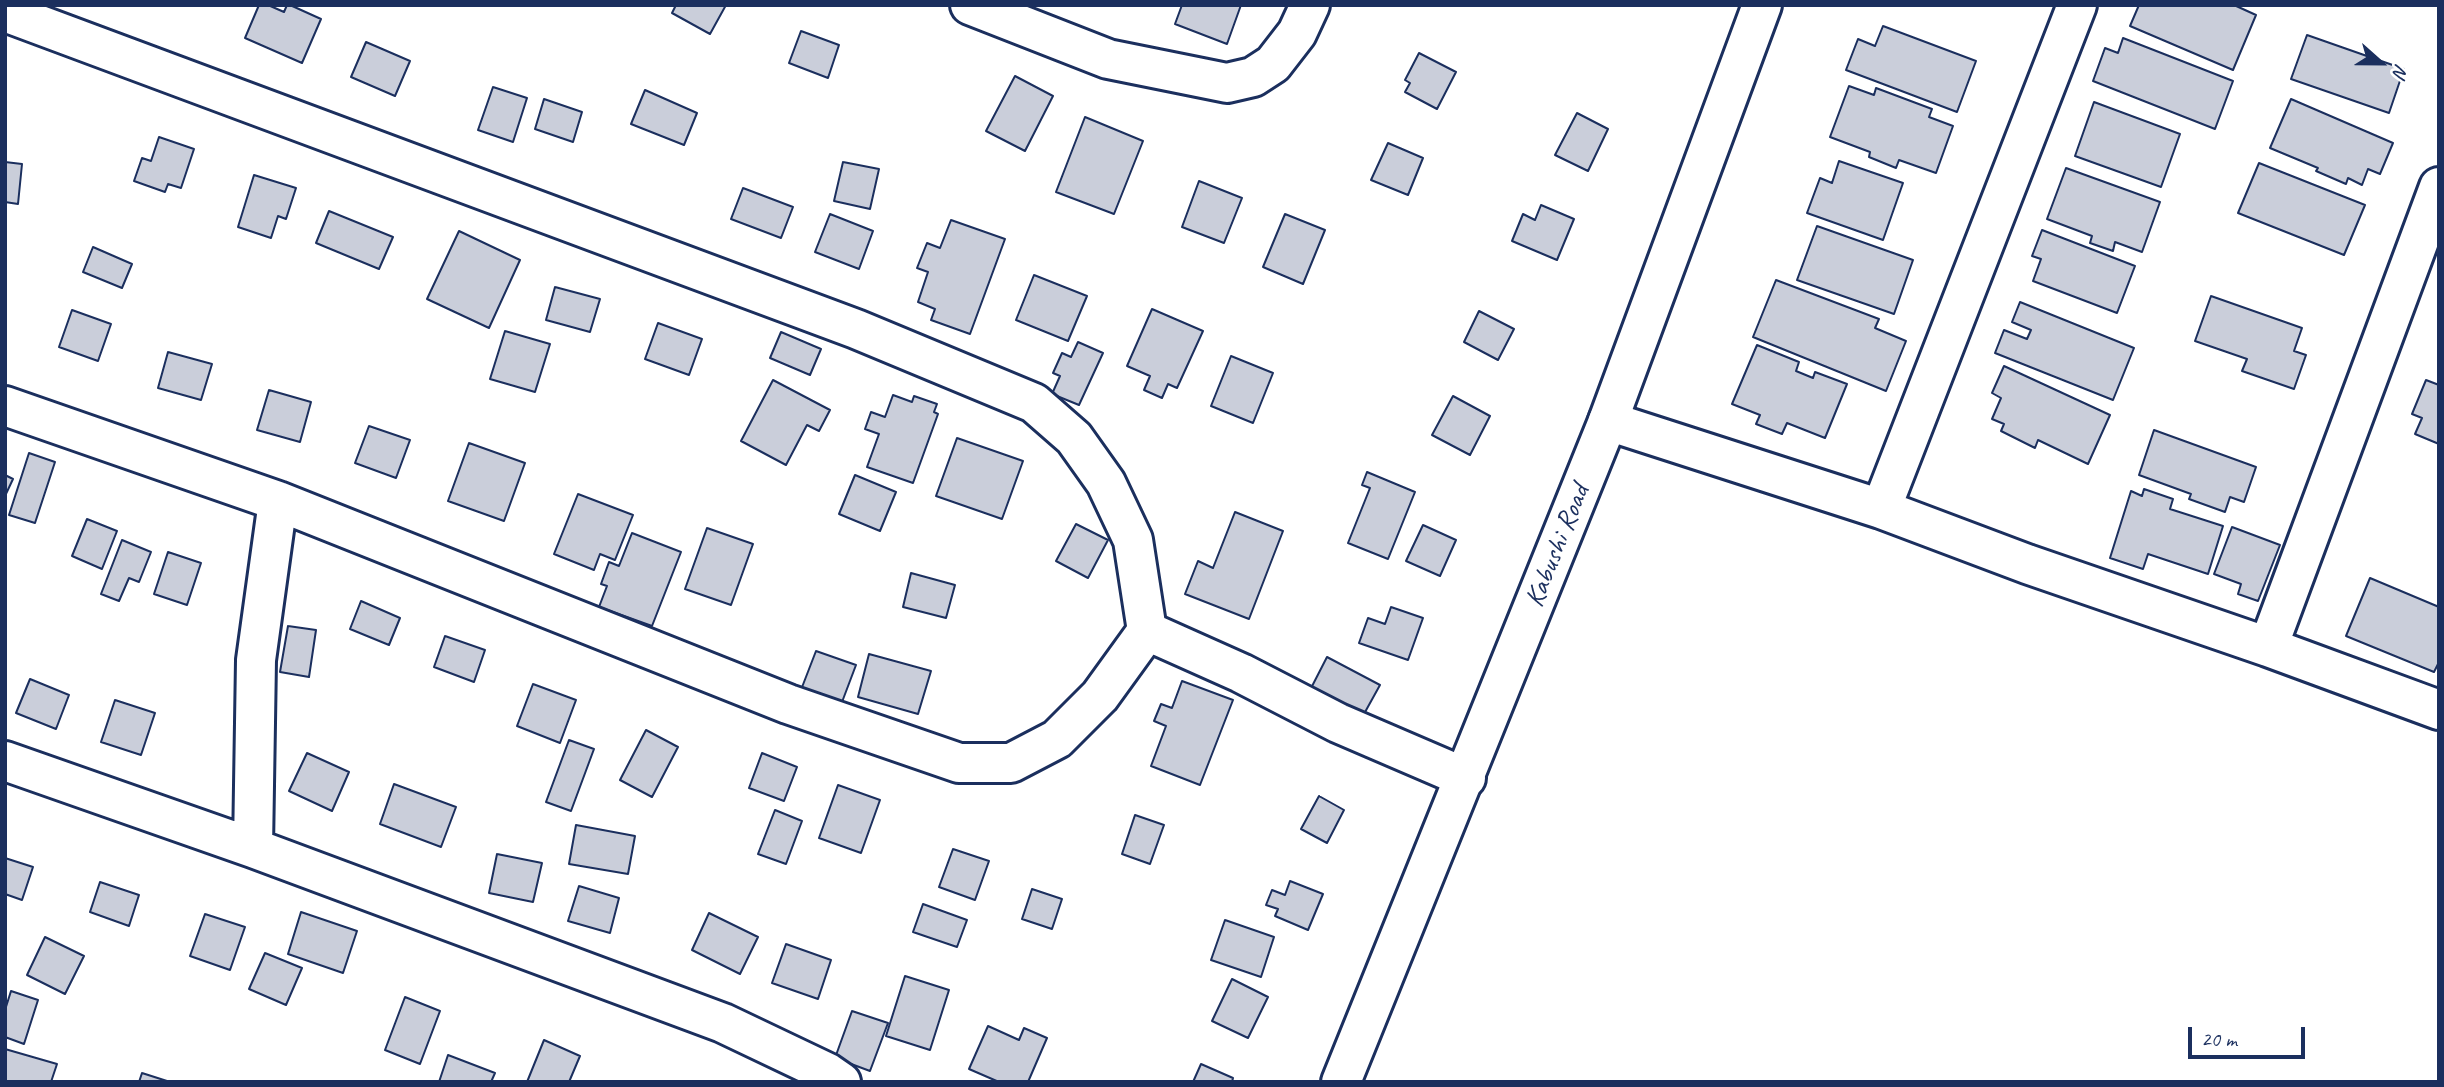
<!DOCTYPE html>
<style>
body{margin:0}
#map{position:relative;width:2444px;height:1087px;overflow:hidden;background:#fff;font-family:Caveat,sans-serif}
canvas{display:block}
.frame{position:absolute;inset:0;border:7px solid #1b2f5e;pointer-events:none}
.north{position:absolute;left:2346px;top:28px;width:70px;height:70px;-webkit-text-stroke:5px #fff;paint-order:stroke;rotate:111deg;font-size:19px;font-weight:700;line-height:28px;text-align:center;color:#1b2f5e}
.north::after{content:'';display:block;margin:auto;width:24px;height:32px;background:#1b2f5e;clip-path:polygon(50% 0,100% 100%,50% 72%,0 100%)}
.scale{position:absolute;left:2188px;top:1027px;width:117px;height:32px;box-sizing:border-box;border:4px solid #1b2f5e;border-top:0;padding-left:9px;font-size:21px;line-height:24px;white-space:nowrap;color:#1b2f5e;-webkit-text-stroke:5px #fff;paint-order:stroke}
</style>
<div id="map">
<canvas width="2444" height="1087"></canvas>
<div class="frame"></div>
<div class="north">N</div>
<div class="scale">20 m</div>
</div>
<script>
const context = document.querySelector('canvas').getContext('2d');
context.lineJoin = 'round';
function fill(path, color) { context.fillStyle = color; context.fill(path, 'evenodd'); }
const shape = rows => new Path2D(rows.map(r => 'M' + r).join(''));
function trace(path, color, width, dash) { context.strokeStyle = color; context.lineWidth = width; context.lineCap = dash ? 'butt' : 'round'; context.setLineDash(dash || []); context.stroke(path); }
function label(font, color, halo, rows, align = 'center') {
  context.font = font + ' Caveat,sans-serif'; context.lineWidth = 6; context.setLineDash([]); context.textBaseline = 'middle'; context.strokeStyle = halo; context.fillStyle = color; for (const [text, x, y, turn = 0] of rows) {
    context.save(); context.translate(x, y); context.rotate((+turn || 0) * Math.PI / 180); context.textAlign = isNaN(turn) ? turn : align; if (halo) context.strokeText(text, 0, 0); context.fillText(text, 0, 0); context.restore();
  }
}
const building = shape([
 [259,5,268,5,284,12,287,5,290,5,321,19,302,63,245,38,259,5],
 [676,5,726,5,710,34,672,13,676,5],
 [1182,5,1241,5,1227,44,1175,24,1182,5],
 [2139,5,2234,5,2256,15,2233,70,2130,26,2139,5],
 [1883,26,1976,61,1957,112,1846,70,1858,39,1875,46,1883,26],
 [801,31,839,45,828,78,789,63,801,31],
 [2307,35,2404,69,2389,113,2291,79,2307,35],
 [2123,38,2233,81,2215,129,2093,81,2105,48,2118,53,2123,38],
 [366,42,410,61,395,96,351,77,366,42],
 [1419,53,1456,72,1437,109,1405,92,1410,83,1405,80,1419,53],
 [1015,76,1053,96,1025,151,986,131,1015,76],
 [1849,86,1874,95,1876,88,1932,109,1929,117,1953,126,1936,173,1899,160,1896,168,1869,157,1870,152,1830,137,1849,86],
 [493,87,527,98,513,142,478,130,493,87],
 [645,90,697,113,684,145,631,124,645,90],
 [544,99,582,112,573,142,535,129,544,99],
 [2291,99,2393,143,2380,174,2368,169,2362,185,2348,178,2346,184,2316,171,2318,168,2270,148,2291,99],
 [2094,102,2180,134,2161,187,2075,156,2094,102],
 [1577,113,1608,129,1588,171,1555,155,1577,113],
 [1085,117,1143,141,1114,214,1056,192,1085,117],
 [159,137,194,149,181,188,168,184,165,192,134,181,142,158,151,161,159,137],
 [1388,143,1423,158,1408,195,1371,180,1388,143],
 [1839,161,1903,183,1883,240,1807,213,1820,178,1832,183,1839,161],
 [5,162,22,164,18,204,5,202,5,162],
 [843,162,879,169,870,209,834,201,843,162],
 [2259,163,2365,205,2344,255,2238,213,2259,163],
 [2066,168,2160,202,2142,252,2115,242,2113,251,2090,243,2092,236,2047,219,2066,168],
 [254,175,296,188,286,219,278,216,271,238,238,227,254,175],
 [1199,181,1242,198,1224,243,1182,227,1199,181],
 [743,188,793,207,781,238,731,219,743,188],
 [1541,205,1574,219,1557,260,1512,241,1523,214,1535,220,1541,205],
 [329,211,393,237,379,269,316,243,329,211],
 [830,214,873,231,859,269,815,252,830,214],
 [1285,214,1325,230,1303,284,1263,267,1285,214],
 [951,220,1005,239,970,334,931,320,935,309,918,302,928,272,917,268,927,243,940,248,951,220],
 [1817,226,1913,260,1894,314,1797,280,1817,226],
 [2042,230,2135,266,2117,313,2033,281,2041,259,2032,256,2042,230],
 [459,231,520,260,489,328,427,299,459,231],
 [93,247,132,264,122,288,83,272,93,247],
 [1034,275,1087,296,1068,341,1016,320,1034,275],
 [1776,280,1879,319,1875,328,1906,341,1886,391,1753,337,1776,280],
 [555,287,600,299,590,332,546,320,555,287],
 [2211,296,2302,328,2294,351,2306,355,2294,389,2242,371,2247,359,2195,341,2211,296],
 [2020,302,2134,348,2113,400,1995,353,2004,330,2027,339,2031,330,2012,322,2020,302],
 [1152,309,1203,331,1177,388,1168,384,1162,398,1144,390,1150,376,1127,366,1152,309],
 [72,310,111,324,98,361,59,347,72,310],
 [1479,311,1514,329,1498,360,1464,342,1479,311],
 [658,323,702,339,689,375,645,359,658,323],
 [505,331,550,344,535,392,490,379,505,331],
 [781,332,821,349,810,375,770,358,781,332],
 [1078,342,1103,353,1079,405,1052,394,1060,376,1053,373,1062,353,1071,357,1078,342],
 [1757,345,1799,362,1796,371,1813,378,1815,372,1847,384,1825,438,1787,423,1782,434,1756,424,1760,415,1732,404,1757,345],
 [168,352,212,364,201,400,158,388,168,352],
 [1231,356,1273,373,1253,423,1211,406,1231,356],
 [2004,366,2110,415,2088,464,2038,440,2035,448,2001,431,2004,424,1992,419,2001,398,1992,393,2004,366],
 [773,380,830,410,819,431,807,425,786,465,741,441,773,380],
 [2426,380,2439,385,2439,444,2415,434,2422,418,2412,414,2426,380],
 [269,390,311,402,300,442,257,430,269,390],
 [893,395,912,402,914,396,937,404,934,412,938,414,913,483,867,467,879,434,865,429,871,412,885,417,893,395],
 [1453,396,1490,416,1470,455,1432,435,1453,396],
 [369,426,410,440,396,478,355,463,369,426],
 [2154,430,2256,467,2244,502,2230,497,2225,512,2189,499,2191,494,2139,475,2154,430],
 [957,438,1023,461,1002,519,936,496,957,438],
 [469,443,525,463,504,521,448,501,469,443],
 [29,453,55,462,35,523,9,515,29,453],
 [1367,472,1415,492,1388,559,1348,543,1370,488,1362,485,1367,472],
 [5,475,13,479,5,496,5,475],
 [855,475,896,492,880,531,839,514,855,475],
 [2144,489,2173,499,2170,509,2223,526,2208,574,2148,554,2143,569,2110,558,2131,491,2142,496,2144,489],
 [578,494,633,515,615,560,600,554,594,570,554,554,578,494],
 [1235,512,1283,531,1249,619,1185,594,1198,561,1213,568,1235,512],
 [87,519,117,531,102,569,72,556,87,519],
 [1076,524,1108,540,1088,578,1056,561,1076,524],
 [1423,525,1456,540,1440,576,1406,561,1423,525],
 [2232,527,2280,545,2258,601,2238,594,2241,584,2214,574,2232,527],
 [707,528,753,544,731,605,685,589,707,528],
 [632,533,681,552,652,626,599,607,607,586,601,584,609,562,619,566,632,533],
 [122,540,151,552,139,582,129,578,119,601,101,594,122,540],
 [168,552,201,563,187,605,154,594,168,552],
 [911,573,955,585,946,618,903,607,911,573],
 [2370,578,2439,607,2439,662,2434,672,2346,636,2370,578],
 [361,601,400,618,389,645,350,629,361,601],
 [1391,607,1423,618,1408,660,1359,643,1368,618,1385,624,1391,607],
 [288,626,316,630,309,677,280,672,288,626],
 [445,636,485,650,474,682,434,667,445,636],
 [816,651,856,665,839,710,799,695,816,651],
 [869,654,931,671,918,714,858,697,869,654],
 [1327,657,1380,685,1359,723,1307,696,1327,657],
 [30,679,69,695,56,729,16,713,30,679],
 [1182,681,1233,700,1200,785,1151,766,1166,726,1154,721,1161,704,1172,708,1182,681],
 [533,684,576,700,560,743,517,726,533,684],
 [115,700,155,713,141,755,101,742,115,700],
 [646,730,678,747,652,797,620,780,646,730],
 [569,740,594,749,571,811,546,802,569,740],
 [307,753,349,772,332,811,289,791,307,753],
 [762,753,797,767,784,801,749,788,762,753],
 [394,784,456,807,441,847,380,824,394,784],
 [838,785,880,800,861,853,819,838,838,785],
 [1319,796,1344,810,1327,843,1301,829,1319,796],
 [775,810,802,821,786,864,758,854,775,810],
 [1135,815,1164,825,1150,864,1122,854,1135,815],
 [576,825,635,836,628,874,569,864,576,825],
 [953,849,989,861,975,900,939,887,953,849],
 [497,854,542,863,533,902,489,893,497,854],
 [5,858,33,867,22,900,5,894,5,858],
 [1290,881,1323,894,1308,930,1275,916,1278,909,1266,905,1272,890,1285,895,1290,881],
 [100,882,139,895,129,926,90,912,100,882],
 [579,886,619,898,610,933,568,921,579,886],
 [1032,889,1062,899,1052,929,1022,919,1032,889],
 [923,904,967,920,957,947,913,932,923,904],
 [301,912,357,931,343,973,288,954,301,912],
 [709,913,758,937,740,974,692,950,709,913],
 [205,914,245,927,230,970,190,956,205,914],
 [1225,920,1274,937,1261,977,1211,960,1225,920],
 [45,937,84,956,65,994,27,975,45,937],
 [786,944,831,960,818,999,772,983,786,944],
 [265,953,302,968,286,1005,249,989,265,953],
 [905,976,949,990,930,1050,886,1036,905,976],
 [1232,979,1268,997,1248,1038,1212,1021,1232,979],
 [11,991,38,1000,24,1044,5,1037,5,1010,11,991],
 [405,997,440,1011,420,1064,385,1050,405,997],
 [852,1011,888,1023,870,1071,835,1058,852,1011],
 [988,1026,1019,1040,1024,1028,1047,1038,1028,1082,999,1082,969,1069,988,1026],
 [544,1040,580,1056,569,1082,527,1082,544,1040],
 [5,1049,57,1064,51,1082,5,1082,5,1049],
 [448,1055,495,1073,491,1082,439,1082,448,1055],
 [1201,1064,1233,1078,1232,1082,1193,1082,1201,1064],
 [142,1073,167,1081,167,1082,139,1082,142,1073]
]);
fill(building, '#caceda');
trace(building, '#1b2f5e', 2);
const minor = shape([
 [970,5,1108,59,1227,83,1253,77,1273,64,1297,33,1310,5],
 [5,12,856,329,1034,403,1074,438,1106,483,1133,540,1147,631,1100,696,1057,739,1011,763,959,763,788,704,278,501,5,406],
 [1608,421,1881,509,2027,564,2268,647,2439,187],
 [1881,509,2077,5],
 [1147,631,1241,673,1338,723,1466,778],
 [2268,647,2439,710],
 [5,761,253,848,723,1023,828,1073,841,1082],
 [253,848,256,660,278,501]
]);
const secondary = shape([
 [1341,1082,1608,421,1762,5]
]);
trace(minor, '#1b2f5e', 44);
trace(secondary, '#1b2f5e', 44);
trace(minor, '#fff', 38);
trace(secondary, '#fff', 38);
label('28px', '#1b2f5e', '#fff', [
 ["Kabushi Road",1558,546,-68]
]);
</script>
